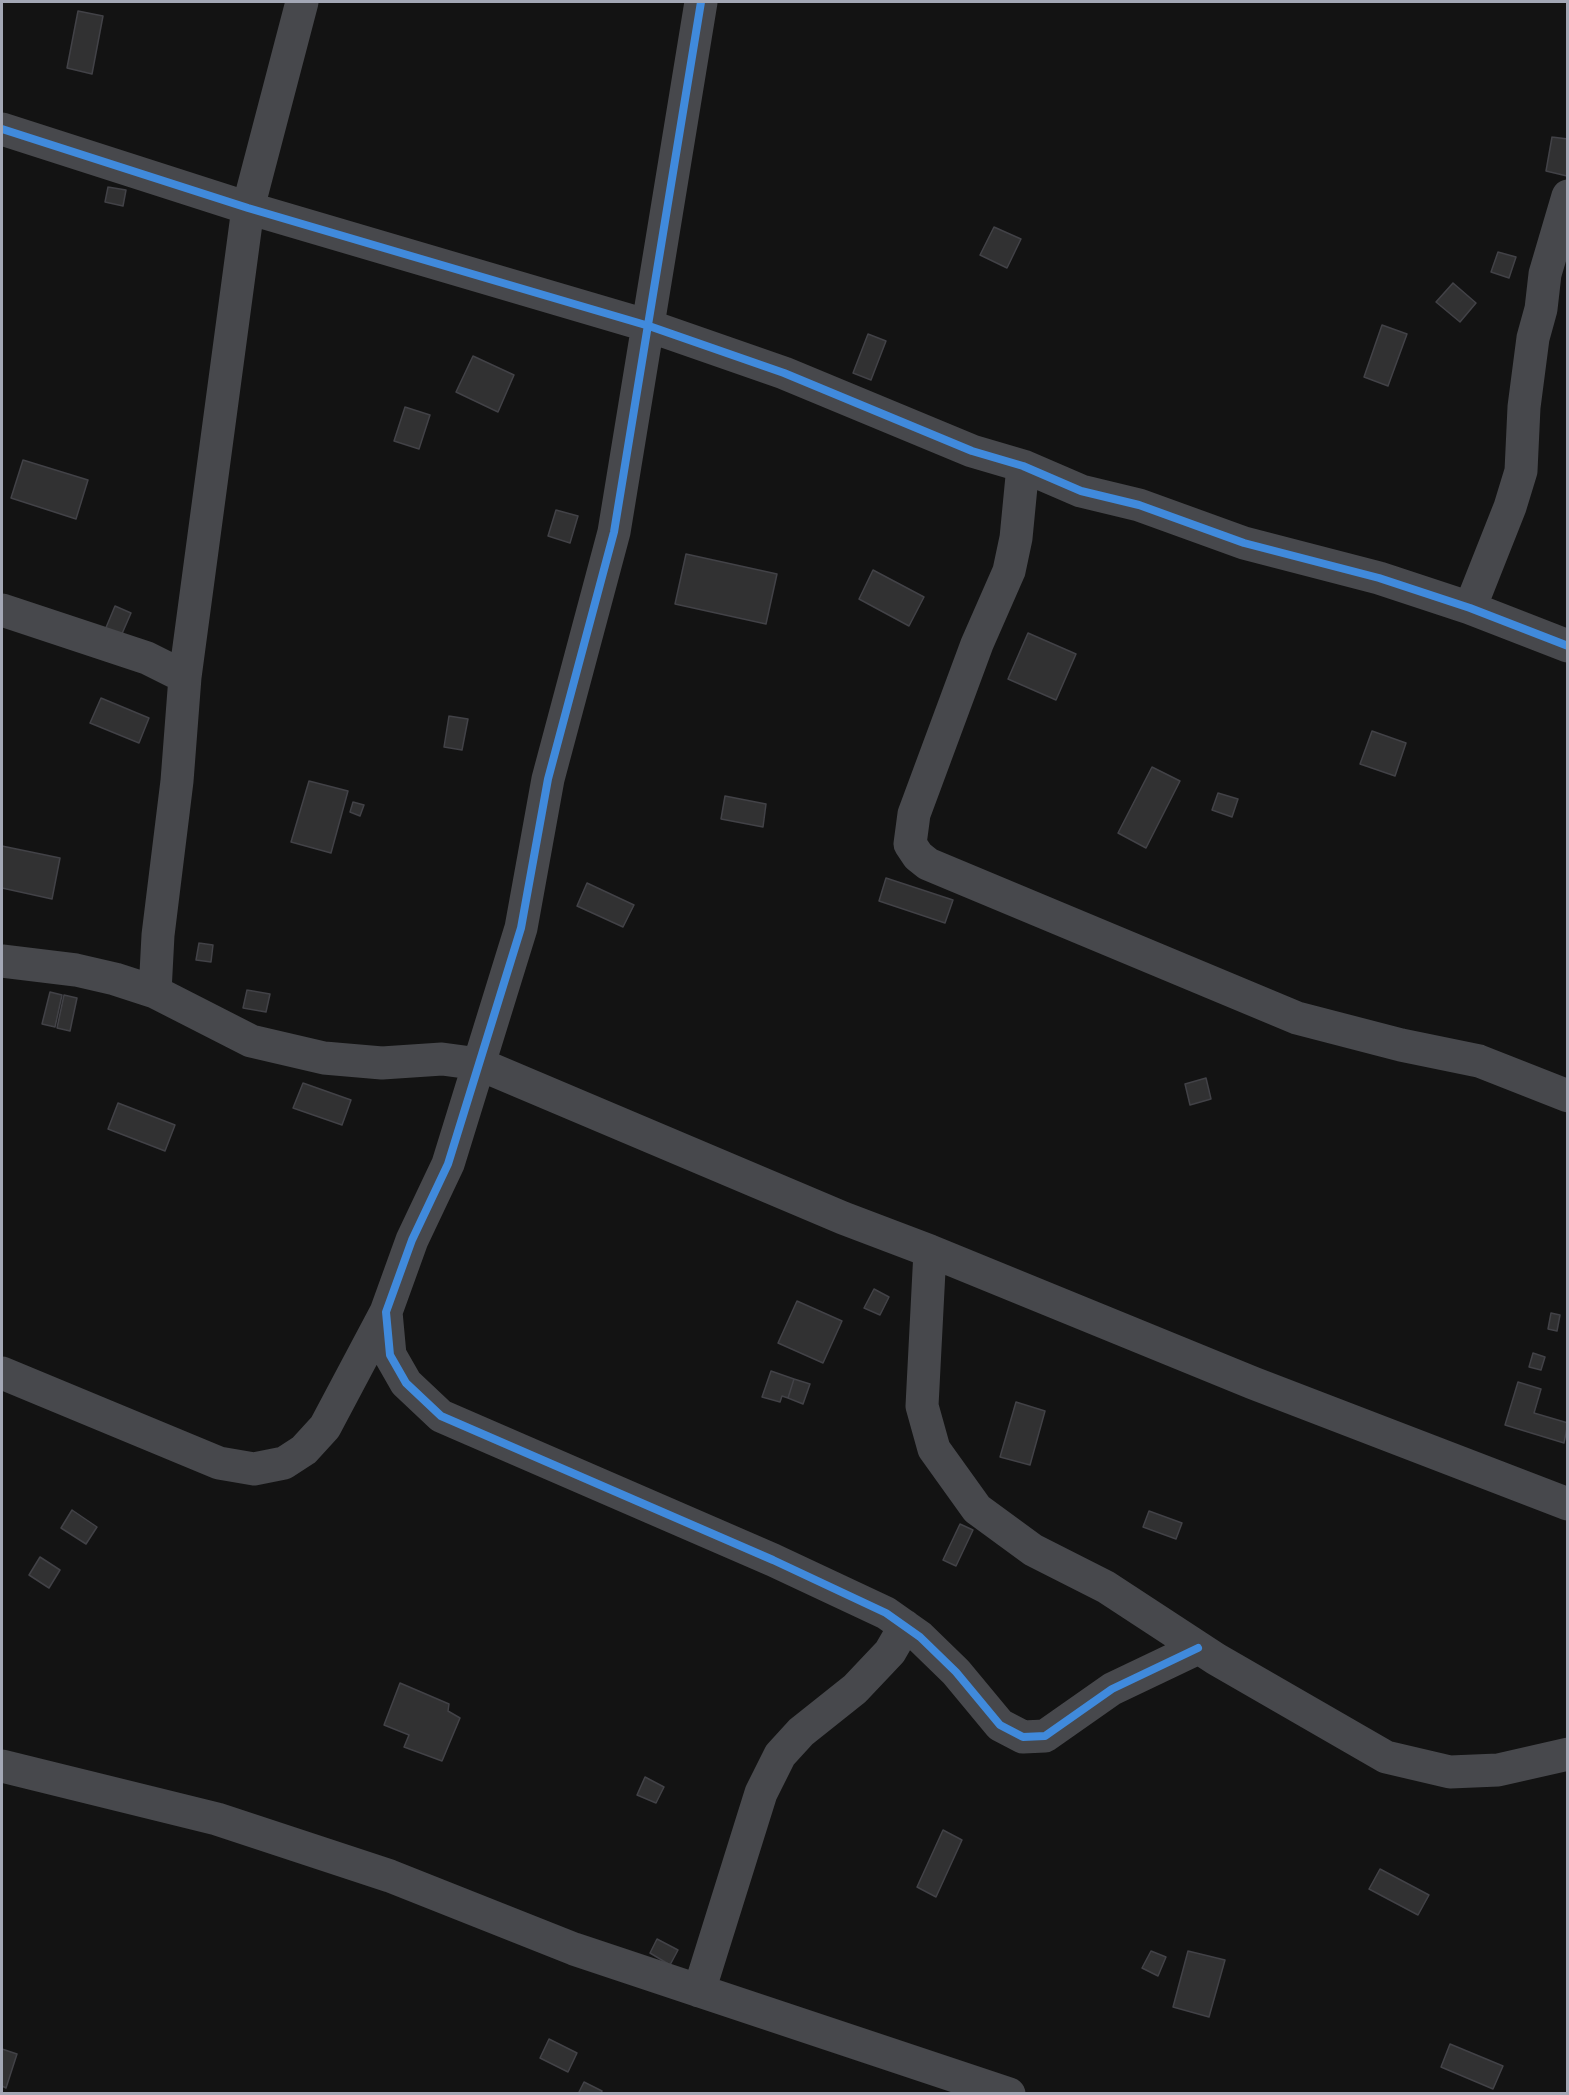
<!DOCTYPE html>
<style>
body{margin:0}
#map{position:relative;width:1569px;height:2095px;overflow:hidden;background:#131313;font-family:"Space Grotesk",sans-serif}
canvas{display:block}
.frame{position:absolute;inset:0;border:3px solid #a3a7b5;pointer-events:none}
</style>
<div id="map">
<canvas width="1569" height="2095"></canvas>
<div class="frame"></div>
</div>
<script>
const context = document.querySelector('canvas').getContext('2d');
context.lineJoin = 'round';
function fill(path, color) { context.fillStyle = color; context.fill(path, 'evenodd'); }
const shape = rows => new Path2D(rows.map(r => 'M' + r).join(''));
function trace(path, color, width, dash) { context.strokeStyle = color; context.lineWidth = width; context.lineCap = dash ? 'butt' : 'round'; context.setLineDash(dash || []); context.stroke(path); }
const building = shape([
 [78,11,103,16,92,74,67,68,78,11],
 [1552,137,1568,139,1567,176,1546,171,1552,137],
 [108,187,126,190,123,206,105,202,108,187],
 [994,227,1021,239,1007,268,980,255,994,227],
 [1498,252,1516,257,1509,278,1491,272,1498,252],
 [1453,283,1476,303,1460,322,1436,302,1453,283],
 [1382,325,1407,334,1388,386,1364,377,1382,325],
 [868,334,886,341,871,380,853,373,868,334],
 [473,356,514,375,498,412,456,392,473,356],
 [405,407,430,415,419,449,394,441,405,407],
 [23,460,88,480,76,519,11,498,23,460],
 [556,510,578,516,570,543,548,536,556,510],
 [686,554,777,574,766,624,675,604,686,554],
 [873,570,924,597,909,626,859,599,873,570],
 [115,606,131,613,121,636,105,630,115,606],
 [1028,633,1076,654,1056,700,1008,679,1028,633],
 [101,698,149,718,139,743,90,723,101,698],
 [449,716,468,719,462,750,444,747,449,716],
 [1372,731,1406,743,1395,776,1360,764,1372,731],
 [1152,767,1180,781,1146,848,1118,833,1152,767],
 [309,781,348,791,331,853,291,842,309,781],
 [1218,793,1238,799,1232,817,1212,810,1218,793],
 [725,796,766,804,763,827,721,819,725,796],
 [353,802,364,805,360,816,350,812,353,802],
 [2,846,60,858,52,899,2,888,2,846],
 [886,878,953,900,945,923,879,901,886,878],
 [587,883,634,905,623,927,577,906,587,883],
 [199,943,213,945,211,962,196,960,199,943],
 [247,990,270,994,266,1012,243,1008,247,990],
 [50,992,62,995,55,1027,42,1024,50,992],
 [64,995,77,998,70,1031,57,1028,64,995],
 [1206,1078,1211,1099,1190,1105,1185,1084,1206,1078],
 [303,1083,351,1100,342,1125,293,1108,303,1083],
 [118,1103,175,1125,165,1151,108,1129,118,1103],
 [874,1289,889,1297,880,1315,864,1308,874,1289],
 [797,1301,842,1321,823,1363,778,1343,797,1301],
 [1551,1313,1560,1315,1557,1331,1548,1329,1551,1313],
 [1533,1353,1545,1357,1541,1370,1529,1367,1533,1353],
 [771,1371,794,1379,788,1398,782,1396,780,1402,762,1397,771,1371],
 [794,1379,810,1384,803,1404,788,1398,794,1379],
 [1518,1382,1541,1389,1534,1413,1568,1423,1564,1443,1505,1425,1518,1382],
 [1016,1402,1045,1411,1030,1465,1000,1457,1016,1402],
 [72,1510,97,1527,86,1544,61,1528,72,1510],
 [1149,1511,1182,1523,1176,1539,1143,1527,1149,1511],
 [960,1524,973,1530,956,1566,943,1560,960,1524],
 [40,1557,60,1570,49,1588,29,1575,40,1557],
 [400,1683,449,1704,448,1711,460,1718,442,1761,404,1747,409,1735,384,1725,400,1683],
 [645,1777,664,1787,656,1803,637,1795,645,1777],
 [943,1830,962,1840,936,1897,917,1887,943,1830],
 [1380,1869,1429,1895,1418,1915,1369,1889,1380,1869],
 [657,1939,678,1950,670,1965,650,1953,657,1939],
 [1151,1951,1166,1957,1158,1976,1142,1968,1151,1951],
 [1188,1951,1225,1960,1209,2017,1173,2007,1188,1951],
 [549,2039,577,2053,568,2072,540,2058,549,2039],
 [1450,2044,1503,2066,1493,2089,1441,2067,1450,2044],
 [2,2049,17,2054,6,2088,2,2086,2,2049],
 [584,2082,602,2091,601,2094,578,2094,584,2082]
]);
fill(building, '#313132');
trace(building, '#424247', 1.5);
trace(shape([
 [701,2,614,532,548,779,521,928,448,1164,412,1240,386,1312,390,1355,406,1383,441,1416,773,1560,886,1613,920,1637,956,1672,1000,1725,1023,1737,1045,1736,1112,1689,1198,1648],
 [2,129,248,208,649,326,784,373,972,451,1023,466,1081,491,1139,505,1244,543,1379,578,1470,608,1568,646],
 [1023,466,1016,538,1009,571,977,644,914,814,910,844,918,856,928,864,1297,1018,1401,1045,1479,1061,1568,1096],
 [1470,608,1510,507,1521,471,1524,407,1533,338,1541,309,1545,274,1568,196],
 [2,610,147,658,185,677],
 [2,961,76,970,115,979,155,992,251,1041,324,1058,382,1063,442,1059,479,1064,843,1218,930,1251,922,1406,934,1449,977,1509,1033,1550,1106,1587,1216,1659,1386,1757,1450,1772,1498,1770,1568,1754],
 [155,992,158,935,177,781,185,677,248,208,302,2],
 [930,1251,1253,1383,1568,1504],
 [2,1373,219,1463,254,1469,284,1463,304,1450,325,1427,386,1312],
 [2,1766,217,1819,390,1876,574,1949,1009,2094],
 [699,1991,761,1793,780,1755,801,1732,855,1689,890,1652,905,1626]
]), '#47484c', 33);
trace(shape([
 [701,2,614,532,548,779,521,928,448,1164,412,1240,386,1312,390,1355,406,1383,441,1416,773,1560,886,1613,920,1637,956,1672,1000,1725,1023,1737,1045,1736,1112,1689,1198,1648],
 [2,129,248,208,649,326,784,373,972,451,1023,466,1081,491,1139,505,1244,543,1379,578,1470,608,1568,646]
]), '#408adc', 8);
</script>
